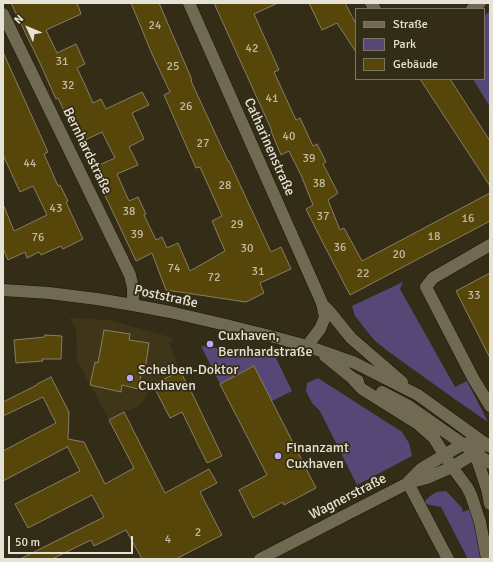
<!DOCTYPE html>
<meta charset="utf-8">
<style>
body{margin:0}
#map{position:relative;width:493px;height:562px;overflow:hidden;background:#332c17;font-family:Signika,sans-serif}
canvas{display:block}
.frame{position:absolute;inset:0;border:4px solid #e6e2d5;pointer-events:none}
.legend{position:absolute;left:355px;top:8px;width:130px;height:72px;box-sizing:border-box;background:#332c17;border:1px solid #7b7563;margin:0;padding:5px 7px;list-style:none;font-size:12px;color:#e6e2d5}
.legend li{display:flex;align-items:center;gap:8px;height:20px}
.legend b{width:20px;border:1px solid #7b7563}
.north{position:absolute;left:8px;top:8px;width:40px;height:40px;-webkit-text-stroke:3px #332c17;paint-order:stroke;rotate:314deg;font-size:11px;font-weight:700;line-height:16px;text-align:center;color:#e6e2d5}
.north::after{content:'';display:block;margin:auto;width:14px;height:18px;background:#e6e2d5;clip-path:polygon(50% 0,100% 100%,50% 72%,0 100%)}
.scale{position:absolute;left:8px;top:536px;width:125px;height:18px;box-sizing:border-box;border:2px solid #e6e2d5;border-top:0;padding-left:5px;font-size:12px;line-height:14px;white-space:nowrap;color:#e6e2d5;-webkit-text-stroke:3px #332c17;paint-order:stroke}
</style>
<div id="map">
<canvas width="493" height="562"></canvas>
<div class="frame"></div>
<ul class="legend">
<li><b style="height:5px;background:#716a52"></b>Straße</li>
<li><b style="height:11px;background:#554876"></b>Park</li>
<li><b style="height:11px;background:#57460a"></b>Gebäude</li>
</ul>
<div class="north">N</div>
<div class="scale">50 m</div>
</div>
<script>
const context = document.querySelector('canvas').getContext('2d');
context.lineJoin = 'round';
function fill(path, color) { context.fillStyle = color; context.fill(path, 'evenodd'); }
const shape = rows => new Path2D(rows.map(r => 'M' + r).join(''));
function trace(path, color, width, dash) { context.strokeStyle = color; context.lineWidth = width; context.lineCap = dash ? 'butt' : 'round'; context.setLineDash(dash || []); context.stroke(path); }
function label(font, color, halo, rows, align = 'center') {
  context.font = font + ' Signika,sans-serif'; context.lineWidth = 3.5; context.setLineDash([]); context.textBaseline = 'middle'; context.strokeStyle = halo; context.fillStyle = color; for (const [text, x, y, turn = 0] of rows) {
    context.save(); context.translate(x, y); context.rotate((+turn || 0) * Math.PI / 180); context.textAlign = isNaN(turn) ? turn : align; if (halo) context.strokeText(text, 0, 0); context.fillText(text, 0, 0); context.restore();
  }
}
fill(shape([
 [69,318,109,320,173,338,170,345,180,371,153,385,140,405,109,420,77,360,76,328]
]), '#3f3519');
fill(shape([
 [490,11,490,107,473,79,484,79,484,16],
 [403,282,400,289,455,387,467,381,488,422,456,400,389,352,374,340,355,316,352,306],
 [201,346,263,354,276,358,292,391,272,401,253,366,220,384],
 [318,378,402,432,409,443,412,456,357,485,320,411,312,403,306,391,307,383],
 [446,491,451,496,462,508,463,512,470,509,477,529,483,559,468,559,441,507,426,504,425,501,429,497,436,492]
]), '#554876');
const building = shape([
 [11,3,77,3,81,14,46,30,57,53,76,44,85,64,77,68,86,87,93,103,101,99,106,109,142,92,149,105,132,113,144,139,129,147,138,165,117,174,129,201,138,197,146,214,144,215,156,240,162,237,167,248,178,243,190,271,225,251,212,221,222,216,200,167,196,168,164,95,170,92,152,54,131,3,159,3,192,80,191,81,209,120,228,161,229,161,271,252,281,247,291,269,260,283,264,293,246,302,166,290,152,253,136,261,101,187,106,185,97,166,115,158,102,132,79,143,58,98,56,99,39,61,11,3],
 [214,3,278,3,254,14,279,70,274,72,296,120,300,118,313,146,317,144,326,162,323,164,338,193,328,200,340,230,344,228,362,261,490,193,490,221,350,295,321,239,306,209,313,205,301,175,289,151,281,155,271,131,272,131,214,3],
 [309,3,345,3,356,24,356,52,337,23,322,30,309,3],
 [3,52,48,152,44,154,58,186,60,185,68,201,66,202,83,239,63,249,61,246,41,255,39,252,27,258,25,252,8,260,3,248,3,204,14,231,47,215,33,186,20,192,3,155,3,52],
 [420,79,450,79,490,141,490,186,420,79],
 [490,273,490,358,456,291,490,273],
 [104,330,130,334,129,340,149,343,145,370,143,367,138,389,122,385,121,392,90,385,95,362,98,363,104,330],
 [45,335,62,336,61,359,42,359,43,361,16,363,14,340,45,337,45,335],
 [254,366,316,488,284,505,283,502,253,518,239,490,267,475,220,384,254,366],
 [180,371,192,393,222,456,207,463,182,412,170,418,153,385,180,371],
 [51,377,69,412,68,439,84,442,105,484,134,468,109,420,124,412,165,493,209,469,217,483,200,492,222,535,176,559,142,559,126,530,94,546,91,540,52,559,20,559,104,517,92,495,28,528,15,504,80,471,67,446,67,447,3,481,3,451,56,423,43,397,3,416,3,402,37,385,37,384,51,377]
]);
fill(building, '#57460a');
trace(building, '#867e66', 1);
const minor = shape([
 [189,3,322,303,325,317,320,329,307,346],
 [371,3,375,9],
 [472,9,480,3],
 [3,14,130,275,133,288,133,305],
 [490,245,433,278,426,287,473,378,490,406],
 [3,290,49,293,97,299,133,305,170,312,226,325,270,336,307,346,355,363,418,395,490,447],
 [322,304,330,312,351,338,402,382],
 [325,356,351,377,358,381],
 [351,377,362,389,418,424,434,438,452,467,467,487,471,495,480,522,487,559],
 [382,392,407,405,490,463],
 [475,453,487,489,490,504],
 [408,482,421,469,463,444,470,443],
 [408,483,448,559],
 [260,559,408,483,427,478,452,467,475,453,485,443]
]);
trace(minor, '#1b1502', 13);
trace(minor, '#716a52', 12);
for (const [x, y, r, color] of [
 [210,344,4,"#bda9f5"],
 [130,378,4,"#bda9f5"],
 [278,456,4,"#bda9f5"]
]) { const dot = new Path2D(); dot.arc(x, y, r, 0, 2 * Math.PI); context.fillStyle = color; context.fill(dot); trace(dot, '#332c17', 1.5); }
label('12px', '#c2bba2', null, [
 ["24",155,26],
 ["42",252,49],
 ["31",62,62],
 ["25",173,67],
 ["32",68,86],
 ["41",272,99],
 ["26",186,107],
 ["40",289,137],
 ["27",203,144],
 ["39",309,159],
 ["44",30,164],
 ["38",319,184],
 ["28",225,186],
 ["43",56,209],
 ["38",129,212],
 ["37",323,217],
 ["16",468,219],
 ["29",237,225],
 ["39",137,235],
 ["18",434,237],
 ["76",38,238],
 ["36",340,248],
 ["30",247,249],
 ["20",399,255],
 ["74",174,269],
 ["31",258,272],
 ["22",363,274],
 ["72",214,278],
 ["33",474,296],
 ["2",198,533],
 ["4",168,540]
]);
label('14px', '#e6e2d5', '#332c17', [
 ["Catharinenstraße",269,147,66],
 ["Bernhardstraße",87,151,64],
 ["Poststraße",166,297,12],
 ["Wagnerstraße",348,497,-27]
]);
label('14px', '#e6e2d5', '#332c17', [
 ["Cuxhaven,",218,336],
 ["Bernhardstraße",218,352],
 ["Scheiben-Doktor",138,370],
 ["Cuxhaven",138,386],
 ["Finanzamt",286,448],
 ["Cuxhaven",286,464]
], 'left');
</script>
